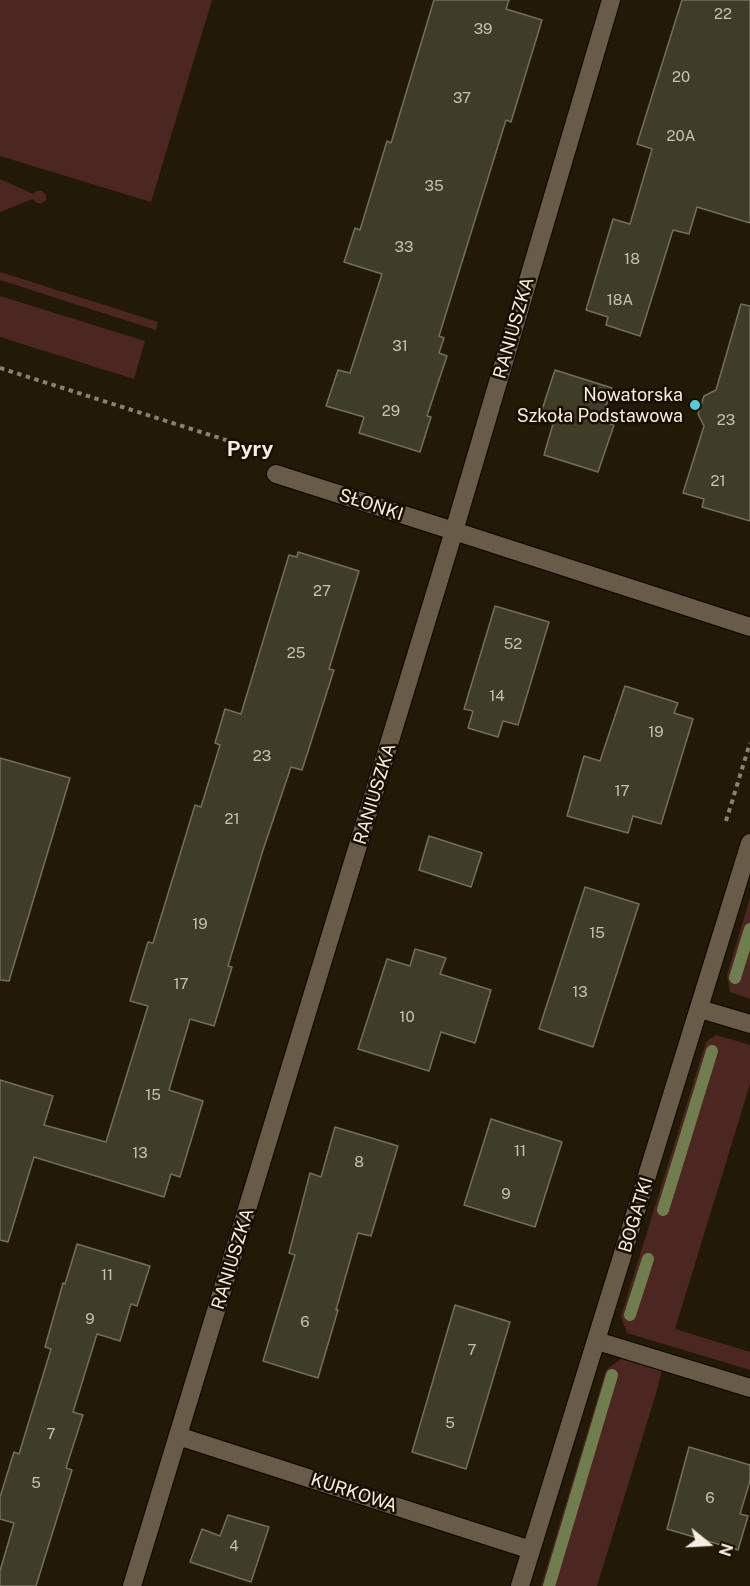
<!DOCTYPE html>
<meta charset="utf-8">
<style>
body{margin:0}
#map{position:relative;width:750px;height:1586px;overflow:hidden;background:#231907;font-family:"Public Sans",sans-serif}
canvas{display:block}
.north{position:absolute;left:678px;top:1514px;width:60px;height:60px;-webkit-text-stroke:4px #1a1001;paint-order:stroke;rotate:108deg;font-size:16px;font-weight:700;line-height:24px;text-align:center;color:#f4ede1}
.north::after{content:'';display:block;margin:auto;width:21px;height:27px;background:#f4ede1;clip-path:polygon(50% 0,100% 100%,50% 72%,0 100%)}
</style>
<div id="map">
<canvas width="750" height="1586"></canvas>
<div class="north">N</div>
</div>
<script>
const context = document.querySelector('canvas').getContext('2d');
context.lineJoin = 'round';
function fill(path, color) { context.fillStyle = color; context.fill(path, 'evenodd'); }
const shape = rows => new Path2D(rows.map(r => 'M' + r).join(''));
function trace(path, color, width, dash) { context.strokeStyle = color; context.lineWidth = width; context.lineCap = dash ? 'butt' : 'round'; context.setLineDash(dash || []); context.stroke(path); }
function label(font, color, halo, rows, align = 'center') {
  context.font = font + ' "Public Sans",sans-serif'; context.lineWidth = 5; context.setLineDash([]); context.textBaseline = 'middle'; context.strokeStyle = halo; context.fillStyle = color; for (const [text, x, y, turn = 0] of rows) {
    context.save(); context.translate(x, y); context.rotate((+turn || 0) * Math.PI / 180); context.textAlign = isNaN(turn) ? turn : align; if (halo) context.strokeText(text, 0, 0); context.fillText(text, 0, 0); context.restore();
  }
}
fill(shape([
 [0,0,212,0,151,202,0,156],
 [0,179,33,194,37,191,42,191,46,195,46,200,42,203,37,203,33,199,0,212],
 [0,272,158,322,156,330,0,280],
 [0,296,145,341,134,379,0,337],
 [750,898,750,999,730,992,727,975],
 [716,1035,750,1045,750,1084,675,1329,750,1352,750,1370,627,1333,621,1316,706,1042],
 [622,1358,662,1370,657,1390,597,1586,541,1586,606,1370]
]), '#4c2722');
trace(shape([
 [735,978,750,929],
 [663,1210,712,1051],
 [630,1315,648,1259],
 [549,1586,612,1375]
]), '#707e4f', 12);
const building = shape([
 [434,0,509,0,506,9,542,20,511,122,506,120,439,336,444,338,439,353,447,356,427,416,431,417,420,452,359,433,364,417,326,406,338,370,350,373,382,274,344,262,355,228,360,230,387,141,391,143,434,0],
 [682,0,750,0,750,223,697,207,689,234,673,230,640,336,606,325,608,317,586,310,613,219,630,224,652,149,637,144,682,0],
 [741,304,750,306,750,521,702,507,704,499,683,493,704,426,698,414,704,396,716,390,741,304],
 [555,370,612,388,601,421,614,425,598,472,544,455,553,424,539,419,555,370],
 [298,552,359,571,329,669,334,670,302,770,291,767,263,850,228,966,232,967,214,1026,190,1019,169,1090,203,1101,180,1177,171,1174,164,1197,34,1157,8,1242,0,1240,0,1080,53,1096,44,1125,106,1142,148,1006,130,1001,148,942,153,943,195,805,201,807,220,745,215,743,225,709,241,714,289,555,297,557,298,552],
 [495,606,549,622,518,725,503,721,498,737,468,728,473,711,464,709,495,606],
 [625,686,678,703,674,713,693,719,661,824,633,816,628,833,567,816,584,756,600,761,625,686],
 [0,758,70,778,9,981,0,980,0,758],
 [429,836,482,853,471,887,419,870,429,836],
 [585,887,639,904,593,1047,539,1029,585,887],
 [415,949,446,958,440,974,491,990,475,1043,441,1032,429,1071,358,1049,387,959,410,966,415,949],
 [491,1119,562,1142,535,1227,464,1205,491,1119],
 [335,1127,398,1146,371,1236,358,1233,336,1310,338,1310,318,1378,263,1361,295,1255,289,1253,310,1173,321,1177,335,1127],
 [77,1244,150,1266,137,1306,131,1304,120,1341,97,1334,73,1412,83,1415,66,1468,72,1470,36,1586,0,1586,0,1571,14,1523,0,1519,0,1497,14,1452,19,1454,51,1349,45,1347,63,1283,65,1284,77,1244],
 [455,1305,510,1322,466,1469,412,1452,455,1305],
 [689,1447,750,1465,750,1481,740,1514,748,1516,738,1550,667,1529,689,1447],
 [228,1515,269,1527,251,1582,190,1562,202,1529,220,1536,228,1515]
]);
fill(building, '#3f3d28');
trace(building, '#727059', 1.5);
const lane = shape([
 [276,474,454,531],
 [700,1009,750,1024],
 [597,1341,750,1388]
]);
const street = shape([
 [454,531,750,627],
 [178,1436,531,1550],
 [132,1586,454,531,611,0],
 [520,1586,750,843]
]);
trace(lane, '#0c0400', 20);
trace(street, '#0c0400', 20);
trace(shape([
 [0,368,229,441,251,456],
 [726,821,750,743]
]), '#8a8172', 4, [4.5, 4.5]);
trace(lane, '#685b47', 18);
trace(street, '#685b47', 18);
for (const [x, y, r, color] of [
 [695,405,6,"#52ccd6"]
]) { const dot = new Path2D(); dot.arc(x, y, r, 0, 2 * Math.PI); context.fillStyle = color; context.fill(dot); trace(dot, '#1a1001', 2); }
label('15px', '#c7c1b3', null, [
 ["22",723,14],
 ["39",483,29],
 ["20",681,77],
 ["37",462,98],
 ["20A",681,136],
 ["35",434,186],
 ["33",404,247],
 ["18",632,259],
 ["18A",620,300],
 ["31",400,346],
 ["29",391,411],
 ["23",726,420],
 ["21",718,481],
 ["27",322,591],
 ["52",513,644],
 ["25",296,653],
 ["14",497,696],
 ["19",656,732],
 ["23",262,756],
 ["17",622,791],
 ["21",232,819],
 ["19",200,924],
 ["15",597,933],
 ["17",181,984],
 ["13",580,992],
 ["10",407,1017],
 ["15",153,1095],
 ["11",520,1151],
 ["13",140,1153],
 ["8",359,1162],
 ["9",506,1194],
 ["11",107,1275],
 ["9",90,1319],
 ["6",305,1322],
 ["7",472,1350],
 ["5",450,1423],
 ["7",51,1434],
 ["5",36,1483],
 ["6",710,1498],
 ["4",234,1546]
]);
label('18px', '#f4ede1', '#1a1001', [
 ["RANIUSZKA",514,328,-74],
 ["SŁONKI",371,505,18],
 ["RANIUSZKA",375,794,-73],
 ["BOGATKI",636,1215,-73],
 ["RANIUSZKA",233,1259,-73],
 ["KURKOWA",354,1493,18]
]);
label('18px', '#f4ede1', '#1a1001', [
 ["Nowatorska",683,395],
 ["Szkoła Podstawowa",683,416]
], 'right');
label('bold 21px', '#f4ede1', '#1a1001', [
 ["Pyry",250,450]
]);
</script>
